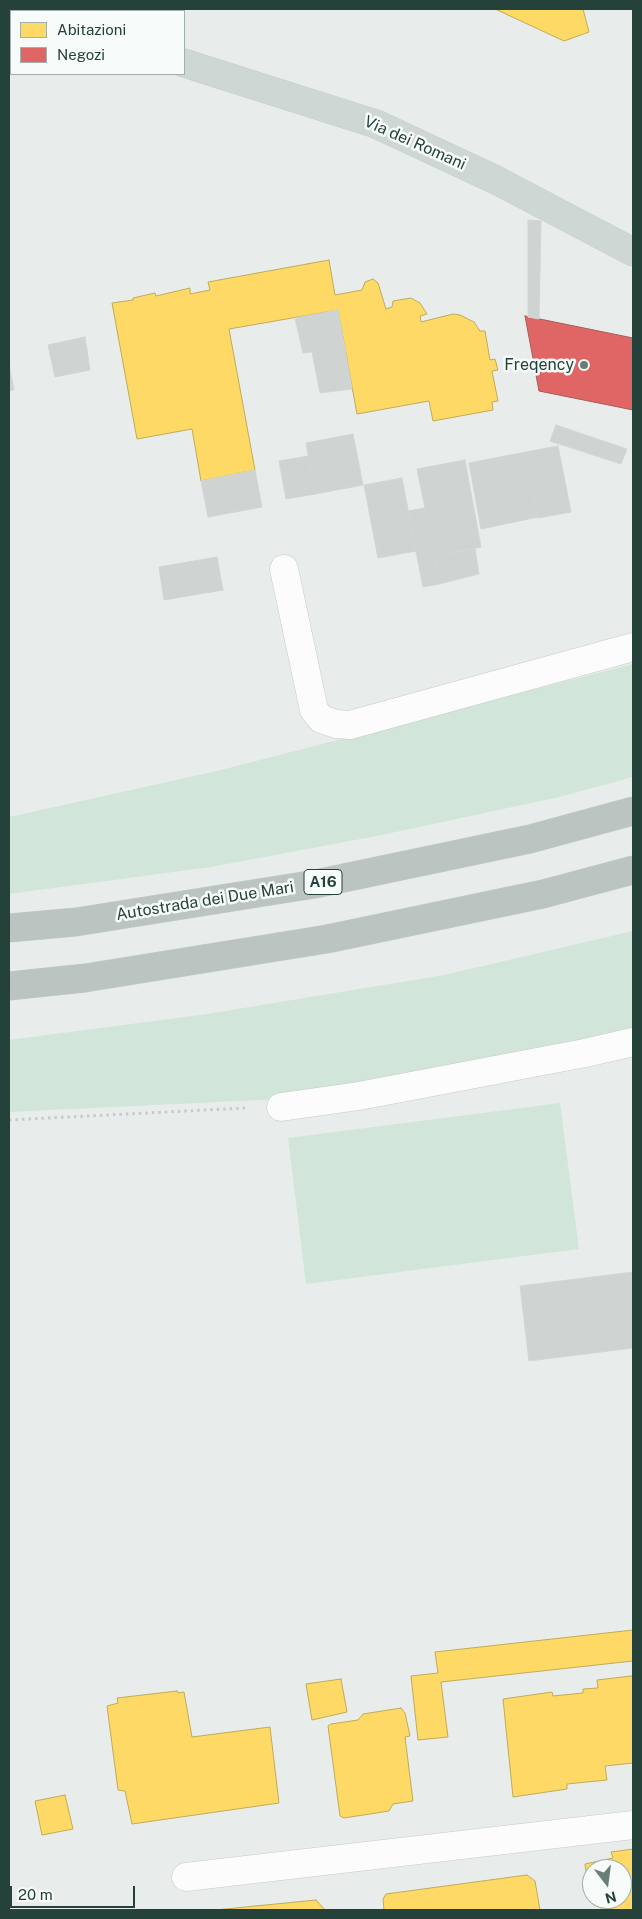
<!DOCTYPE html>
<style>
body{margin:0}
#map{position:relative;width:642px;height:1919px;overflow:hidden;background:#e8edeb;font-family:"Public Sans",sans-serif}
canvas{display:block}
.frame{position:absolute;inset:0;border:10px solid #24423a;pointer-events:none}
.legend{position:absolute;left:10px;top:10px;width:175px;height:65px;box-sizing:border-box;background:#f7fbf9;border:1px solid #a3b1ad;margin:0;padding:6px 9px;list-style:none;font-size:15px;color:#24423a}
.legend li{display:flex;align-items:center;gap:10px;height:25px}
.legend b{width:25px;border:1px solid #a3b1ad}
.north{position:absolute;left:582px;top:1859px;width:50px;height:50px;box-sizing:border-box;background:#f7fbf9;border:1px solid #a3b1ad;border-radius:50%;rotate:165deg;font-size:14px;font-weight:700;line-height:20px;text-align:center;color:#24423a}
.north::after{content:'';display:block;margin:auto;width:18px;height:22px;background:#697e78;clip-path:polygon(50% 0,100% 100%,50% 72%,0 100%)}
.scale{position:absolute;left:10px;top:1886px;width:125px;height:22px;box-sizing:border-box;border:2px solid #24423a;border-top:0;padding-left:6px;font-size:15px;line-height:18px;white-space:nowrap;color:#24423a;-webkit-text-stroke:4px #f7fbf9;paint-order:stroke}
</style>
<div id="map">
<canvas width="642" height="1919"></canvas>
<div class="frame"></div>
<ul class="legend">
<li><b style="height:14px;background:#ffd966"></b>Abitazioni</li>
<li><b style="height:14px;background:#e06666"></b>Negozi</li>
</ul>
<div class="north">N</div>
<div class="scale">20 m</div>
</div>
<script>
const context = document.querySelector('canvas').getContext('2d');
context.lineJoin = 'round';
function fill(path, color) { context.fillStyle = color; context.fill(path, 'evenodd'); }
const shape = rows => new Path2D(rows.map(r => 'M' + r).join(''));
function trace(path, color, width, dash) { context.strokeStyle = color; context.lineWidth = width; context.lineCap = dash ? 'butt' : 'round'; context.setLineDash(dash || []); context.stroke(path); }
function label(font, color, halo, rows, align = 'center') {
  context.font = font + ' "Public Sans",sans-serif'; context.lineWidth = 5; context.setLineDash([]); context.textBaseline = 'middle'; context.strokeStyle = halo; context.fillStyle = color; for (const [text, x, y, turn = 0] of rows) {
    context.save(); context.translate(x, y); context.rotate((+turn || 0) * Math.PI / 180); context.textAlign = isNaN(turn) ? turn : align; if (halo) context.strokeText(text, 0, 0); context.fillText(text, 0, 0); context.restore();
  }
}
fill(shape([
 [633,664,633,777,559,797,377,836,211,867,9,894,9,817,217,771],
 [633,931,633,1033,281,1099,9,1112,9,1040,207,1014,444,975],
 [560,1103,579,1249,306,1284,288,1138]
]), '#d1e6d8');
const homes = shape([
 [495,9,583,9,589,32,564,41,495,9],
 [329,260,335,295,362,290,365,282,373,279,378,283,386,309,392,307,393,301,411,298,420,303,427,314,420,316,421,322,453,314,460,315,474,322,480,331,485,331,490,360,495,359,498,370,492,371,498,401,492,402,493,410,433,421,429,401,357,414,338,310,229,329,255,470,201,481,192,429,137,439,112,303,133,300,133,298,155,293,156,296,190,288,190,294,210,290,208,282,329,260],
 [633,1630,633,1661,441,1682,448,1737,418,1740,411,1676,438,1673,435,1652,633,1630],
 [631,1676,633,1677,633,1763,605,1766,607,1780,567,1784,567,1789,513,1797,503,1699,552,1692,553,1696,583,1693,583,1689,598,1688,597,1680,631,1676],
 [341,1679,347,1712,312,1720,306,1684,341,1679],
 [177,1691,178,1693,184,1692,192,1737,270,1727,279,1803,132,1824,125,1791,118,1790,107,1706,118,1703,117,1698,177,1691],
 [401,1708,405,1713,410,1736,405,1737,413,1801,393,1804,389,1811,344,1818,340,1816,328,1726,331,1724,358,1720,363,1714,401,1708],
 [65,1795,73,1829,42,1835,35,1801,65,1795],
 [633,1849,633,1910,602,1910,601,1900,599,1899,622,1899,622,1869,592,1869,592,1894,589,1893,585,1864,613,1858,611,1852,633,1849],
 [527,1875,535,1881,540,1910,384,1910,383,1899,386,1894,527,1875],
 [316,1900,325,1910,215,1910,316,1900]
]);
fill(homes, '#ffd966');
trace(homes, '#bdac59', 1);
const shops = shape([
 [525,316,633,338,633,410,539,391,525,316]
]);
fill(shops, '#e06666');
trace(shops, '#a85b59', 1);
const building = shape([
 [528,220,541,221,539,319,528,317,528,220],
 [338,310,352,389,320,393,312,352,303,353,295,318,338,310],
 [85,337,90,370,55,377,48,345,85,337],
 [9,364,14,390,9,391,9,364],
 [556,425,627,449,621,464,550,441,556,425],
 [353,434,363,485,315,494,306,443,353,434],
 [558,446,571,512,538,518,526,452,558,446],
 [526,452,538,517,481,529,469,463,526,452],
 [308,456,315,494,286,499,279,461,308,456],
 [465,460,481,547,434,556,429,532,413,536,408,511,425,508,417,469,465,460],
 [255,470,262,507,208,517,201,481,255,470],
 [402,478,416,551,378,558,364,485,402,478],
 [429,532,439,584,423,587,413,536,429,532],
 [475,549,479,574,439,584,434,556,475,549],
 [217,557,223,590,164,600,159,567,217,557],
 [633,1272,633,1348,529,1361,520,1286,633,1272]
]);
fill(building, '#cfd4d2');
trace(building, '#d1d6d4', 1);
const minor = shape([
 [284,569,314,710,321,719,336,724,350,725,633,647],
 [281,1107,359,1096,585,1053,633,1042],
 [186,1877,633,1825]
]);
const major = shape([
 [9,11,11,12],
 [184,63,376,124,496,180,633,252]
]);
const highway = shape([
 [9,928,76,922,315,884,530,839,633,811],
 [9,986,85,978,327,939,543,894,633,870]
]);
trace(minor, '#c5cac8', 29);
trace(major, '#c3ccc9', 29);
trace(highway, '#c3ccc9', 29);
trace(shape([
 [9,1120,245,1108]
]), '#c3ccca', 3, [2.5, 4]);
trace(minor, '#fcfcfc', 28);
trace(major, '#cfd7d5', 28);
trace(highway, '#bcc4c2', 28);
for (const [x, y, r, color] of [
 [584,365,5,"#697e78"]
]) { const dot = new Path2D(); dot.arc(x, y, r, 0, 2 * Math.PI); context.fillStyle = color; context.fill(dot); trace(dot, '#f7fbf9', 2); }
for (const [x, y, w] of [
 [323,882,38]
]) { const box = new Path2D(); box.roundRect(x - w / 2, y - 12.5, w, 25, 4); context.fillStyle = '#f7fbf9'; context.fill(box); trace(box, '#24423a', 1); }
label('bold 15px', '#24423a', null, [
 ["A16",323,882]
]);
label('16px', '#24423a', '#f7fbf9', [
 ["Via dei Romani",415,143,24],
 ["Autostrada dei Due Mari",205,901,-9]
]);
label('16px', '#24423a', '#f7fbf9', [
 ["Freqency",574,365]
], 'right');
</script>
